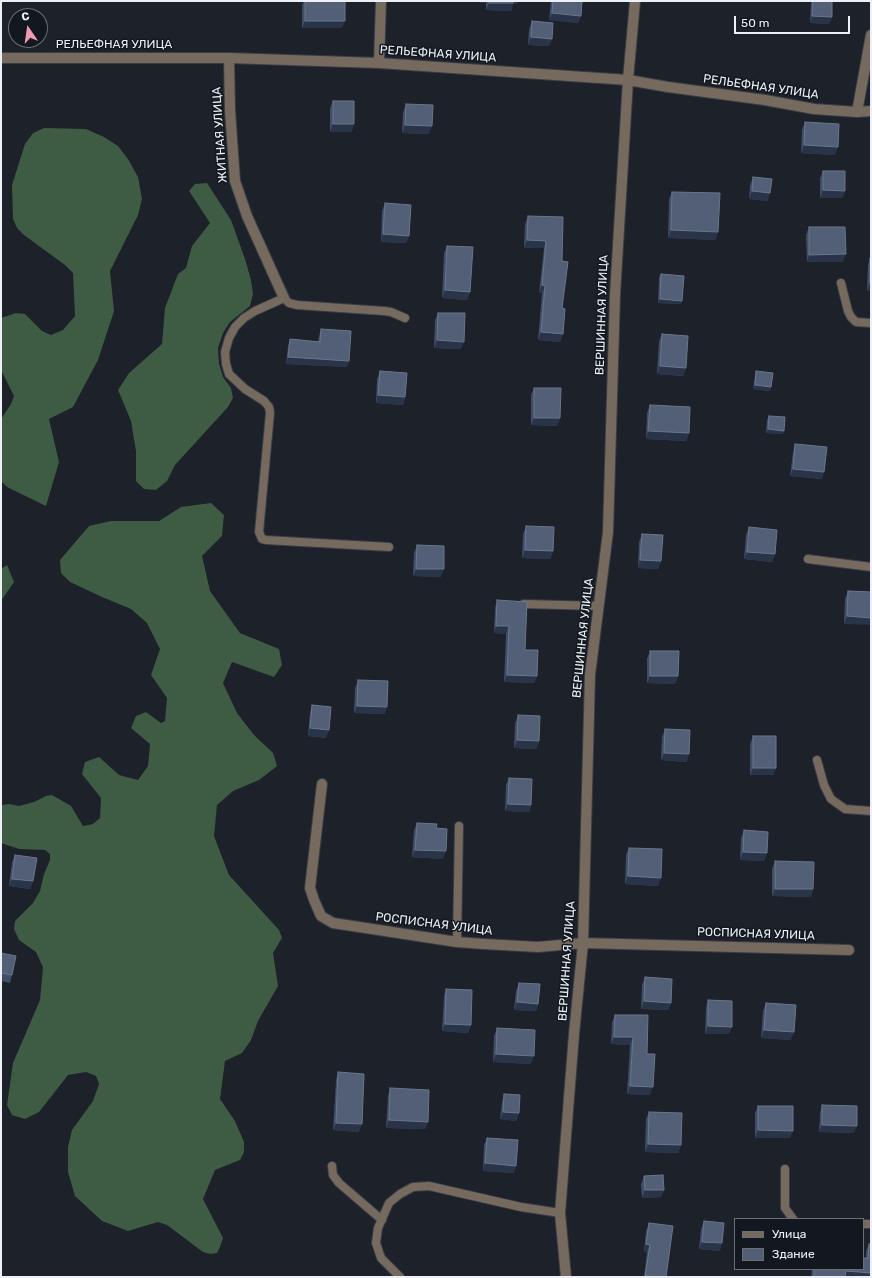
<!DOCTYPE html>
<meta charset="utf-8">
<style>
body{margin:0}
#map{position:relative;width:872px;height:1278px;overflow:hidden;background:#1c212a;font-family:Rubik,sans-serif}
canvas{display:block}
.frame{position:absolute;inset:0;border:2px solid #edf1f7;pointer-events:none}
.legend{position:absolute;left:734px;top:1218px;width:130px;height:52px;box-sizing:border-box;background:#131820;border:1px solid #6a6f76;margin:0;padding:5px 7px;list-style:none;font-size:12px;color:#edf1f7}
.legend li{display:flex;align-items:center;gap:8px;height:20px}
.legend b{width:20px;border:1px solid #6a6f76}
.north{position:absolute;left:8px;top:8px;width:40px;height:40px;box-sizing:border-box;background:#131820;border:1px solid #6a6f76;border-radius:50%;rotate:347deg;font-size:11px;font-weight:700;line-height:16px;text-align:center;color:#edf1f7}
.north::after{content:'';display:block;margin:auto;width:14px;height:18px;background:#f09ab5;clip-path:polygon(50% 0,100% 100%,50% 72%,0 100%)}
.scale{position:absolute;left:734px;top:16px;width:116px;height:18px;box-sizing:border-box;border:2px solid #edf1f7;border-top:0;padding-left:5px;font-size:12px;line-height:14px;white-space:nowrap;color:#edf1f7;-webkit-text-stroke:3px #131820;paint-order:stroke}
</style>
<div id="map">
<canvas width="872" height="1278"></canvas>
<div class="frame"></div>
<ul class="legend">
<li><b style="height:5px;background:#766a5e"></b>Улица</li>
<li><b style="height:11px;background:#525f77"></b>Здание</li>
</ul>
<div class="north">С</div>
<div class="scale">50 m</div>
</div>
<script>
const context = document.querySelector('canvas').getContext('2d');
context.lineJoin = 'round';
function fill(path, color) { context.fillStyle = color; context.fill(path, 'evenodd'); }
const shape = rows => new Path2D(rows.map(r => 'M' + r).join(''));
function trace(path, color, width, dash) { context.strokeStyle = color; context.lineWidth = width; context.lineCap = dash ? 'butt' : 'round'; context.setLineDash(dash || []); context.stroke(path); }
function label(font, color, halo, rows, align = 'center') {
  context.font = font + ' Rubik,sans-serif'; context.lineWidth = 3; context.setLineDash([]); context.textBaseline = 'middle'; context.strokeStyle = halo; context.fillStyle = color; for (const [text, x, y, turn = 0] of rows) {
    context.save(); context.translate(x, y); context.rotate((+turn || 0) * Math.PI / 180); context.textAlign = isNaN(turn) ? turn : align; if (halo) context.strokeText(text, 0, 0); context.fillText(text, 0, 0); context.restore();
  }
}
fill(shape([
 [44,128,86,129,104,137,118,146,128,159,138,177,142,199,138,215,110,271,114,311,98,360,73,407,49,419,59,462,46,506,7,487,1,481,1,419,11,404,14,396,1,370,1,318,16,313,25,314,42,331,51,335,63,330,75,316,73,273,65,265,24,235,17,228,13,219,12,185,25,144,33,133],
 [207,183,231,220,245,259,251,280,253,294,250,306,230,322,223,333,218,348,219,364,223,377,231,388,233,398,228,407,175,465,167,481,156,490,144,489,136,481,136,451,131,421,118,390,129,373,162,344,165,308,178,274,186,268,192,246,210,223,189,191,195,184],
 [211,503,224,515,222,536,202,556,210,591,240,633,279,649,282,665,274,677,232,662,223,683,237,713,254,735,273,753,277,766,259,780,233,791,217,805,214,836,229,875,279,930,282,938,273,953,278,986,258,1021,251,1040,242,1053,225,1061,220,1099,235,1121,244,1142,244,1152,240,1160,215,1170,203,1199,223,1238,220,1247,217,1253,210,1254,203,1252,167,1225,158,1222,128,1231,102,1221,75,1196,68,1172,68,1147,72,1130,93,1101,99,1084,96,1076,86,1072,68,1075,39,1112,25,1119,12,1115,7,1105,13,1063,40,1000,43,967,36,952,19,940,14,929,15,921,33,903,40,891,44,874,50,860,50,854,45,850,19,849,1,843,1,805,9,804,19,806,34,802,46,796,52,795,71,806,83,826,93,824,100,818,101,798,82,774,85,762,99,757,119,775,138,780,148,766,150,744,131,728,136,716,146,712,161,723,165,721,167,698,151,675,160,649,147,623,131,609,102,597,70,582,61,573,60,560,89,526,111,521,159,521,181,507],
 [7,565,14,582,1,601,1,569]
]), '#3e5b43');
const service = shape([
 [841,283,848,311,851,317,856,322,871,323],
 [389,547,266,540,262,539,259,532,270,413,269,407,264,401,245,389,229,374,226,364,225,352,229,338,235,327,244,318,255,311,284,298,289,303,297,305,384,311,391,312,405,318],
 [808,559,871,567],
 [524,604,599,606],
 [817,760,824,785,831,799,845,809,871,811],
 [457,942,459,826],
 [332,1166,333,1175,339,1183,382,1220],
 [785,1169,785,1208,793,1219],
 [863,1224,871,1224],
 [400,1277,381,1258,376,1243,378,1228,389,1203,400,1194,413,1187,429,1186,521,1207,560,1213]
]);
const minor = shape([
 [1,58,229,58,379,63,628,80,668,87,765,100,814,109,857,112,871,111],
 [229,58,230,110,235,181,247,216,284,298],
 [379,63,381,1],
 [857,112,871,35],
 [322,784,310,888,314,900,321,916,333,923,457,942,484,944,538,947,583,943,849,950],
 [566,1277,560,1213,574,1034,583,943,590,675,608,532,615,295,628,80,635,1]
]);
trace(service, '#393e47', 10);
trace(minor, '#393e47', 12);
trace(service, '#766a5e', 8);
trace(minor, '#766a5e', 10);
fill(shape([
 [304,1,345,1,342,28,302,28,302,5],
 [480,1,518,1,517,4,513,4,511,11,486,10,486,3,480,3],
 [551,1,582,1,581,16,578,23,549,20],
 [811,1,832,1,832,17,829,24,810,23],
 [532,21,552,39,549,46,528,45,529,29],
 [333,101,352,132,330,132,330,108],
 [406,104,429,134,402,133,403,112],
 [805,122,835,155,801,153,802,130],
 [823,171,845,191,842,198,820,198,820,178],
 [753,177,768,201,749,199,750,185],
 [672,192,716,240,668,238,669,199],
 [385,203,409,236,406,243,381,242,382,211],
 [528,216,562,261,563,334,560,342,538,340,542,293,539,293,544,248,524,248,525,224],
 [809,227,843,262,807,262,806,235],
 [447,246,470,292,467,300,442,298,444,253],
 [870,258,871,291,867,291,868,265],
 [661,274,681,304,658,303,659,277],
 [438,313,461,349,434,348,435,320],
 [321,329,347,367,286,364,288,346,290,339,318,342,319,336],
 [662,334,686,368,683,376,657,374,659,341],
 [380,371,405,397,403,405,376,403,377,379],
 [756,371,771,387,770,391,753,389,755,375],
 [534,388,560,418,557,426,531,425,531,395],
 [650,405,689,433,686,441,646,439,647,413],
 [769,416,783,434,766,433,767,420],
 [795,444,822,479,790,476,793,452],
 [526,526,553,551,550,559,522,558,523,534],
 [749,527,775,554,772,562,744,559,746,535],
 [642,534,661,561,658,569,638,568,639,542],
 [417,545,441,577,413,576,414,553],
 [848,591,871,592,844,624,845,599],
 [497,600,525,650,537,676,534,683,504,682,506,634,494,633,495,608],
 [650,651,678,676,675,684,647,683,647,659],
 [358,680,385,714,354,713,355,688],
 [312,705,326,738,308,736,310,713],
 [518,715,539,741,536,749,514,748,515,723],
 [665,729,687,762,661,760,662,737],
 [753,736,776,768,773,775,750,775,750,744],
 [509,778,531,805,529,812,505,811,506,785],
 [417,823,436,828,443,859,412,857,414,830],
 [744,830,767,853,764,861,740,860,741,838],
 [629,848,658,886,625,884,626,855],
 [15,855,33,881,30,889,9,886,12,862],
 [775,861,813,889,811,897,772,896,772,869],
 [1,953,12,975,10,983,1,981],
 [645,977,671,1003,668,1010,641,1009,642,985],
 [519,983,538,1004,536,1011,514,1010,516,991],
 [446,989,471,1025,468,1033,442,1031,444,996],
 [708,1000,729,1034,705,1034,706,1008],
 [766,1003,791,1040,761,1038,763,1011],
 [615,1015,647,1054,650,1095,627,1094,630,1045,611,1044,612,1022],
 [497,1028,531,1064,493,1062,494,1036],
 [338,1073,359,1132,333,1130,336,1080],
 [390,1088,428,1122,425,1129,386,1128,388,1096],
 [504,1094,519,1113,516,1121,500,1119,502,1102],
 [822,1105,854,1133,819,1132,820,1113],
 [758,1106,790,1138,755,1138,755,1113],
 [649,1112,681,1145,678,1153,645,1152,646,1119],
 [487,1138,514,1173,483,1171,484,1145],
 [644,1176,664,1190,661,1197,642,1198,641,1184],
 [704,1221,720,1251,699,1249,701,1229],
 [649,1223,666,1277,644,1277,647,1252,644,1252,646,1231],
 [869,1244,871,1277,811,1277,812,1269,863,1269,866,1258,866,1251]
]), '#3f4d68');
fill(shape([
 [481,1,487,1,486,3,480,3],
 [512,1,518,1,517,4,513,4,511,11,486,10,489,3],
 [552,13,581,16,578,23,549,20],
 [812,16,832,17,829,24,810,23],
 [305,21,345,21,342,28,302,28],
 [531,37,552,39,549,46,528,45],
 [333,124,354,124,352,132,330,132],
 [405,125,432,126,429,134,402,133],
 [804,145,838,147,835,155,801,153],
 [823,190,845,191,842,198,820,198],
 [752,191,770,193,768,201,749,199],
 [671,230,718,232,716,240,668,238],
 [383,234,409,236,406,243,381,242],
 [527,240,546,241,544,248,524,248],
 [846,254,843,262,807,262,809,255],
 [870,283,871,283,871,291,867,291],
 [542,285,545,286,542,293,539,293],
 [445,290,470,292,467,300,442,298],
 [660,299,682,301,681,304,658,303],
 [541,332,563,334,560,342,538,340],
 [437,340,464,342,461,349,434,348],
 [288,357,349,361,347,367,286,364],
 [660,366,686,368,683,376,657,374],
 [755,385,771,387,770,391,753,389],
 [378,395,405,397,403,405,376,403],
 [534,418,560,418,557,426,531,425],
 [768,429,784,431,783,434,766,433],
 [648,431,689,433,686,441,646,439],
 [793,469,824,472,822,479,790,476],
 [525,550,553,551,550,559,522,558],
 [747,552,775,554,772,562,744,559],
 [640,560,661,561,658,569,638,568],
 [416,569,444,569,441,577,413,576],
 [847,616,871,618,871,625,844,624],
 [496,626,509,626,506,634,494,633],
 [507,675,537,676,534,683,504,682],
 [650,676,678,676,675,684,647,683],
 [357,706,387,707,385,714,354,713],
 [310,728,329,730,326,738,308,736],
 [517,740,539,741,536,749,514,748],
 [664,753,689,754,687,762,661,760],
 [753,768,776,768,773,775,750,775],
 [508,804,531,805,529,812,505,811],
 [415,850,446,851,443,859,412,857],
 [743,852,767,853,764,861,740,860],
 [628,876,661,878,658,886,625,884],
 [12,879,33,881,30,889,9,886],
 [775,889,813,889,811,897,772,896],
 [644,1001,671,1003,668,1010,641,1009],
 [517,1002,538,1004,536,1011,514,1010],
 [445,1024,471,1025,468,1033,442,1031],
 [708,1026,732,1027,729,1034,705,1034],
 [764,1030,794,1032,791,1040,761,1038],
 [614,1037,633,1037,630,1045,611,1044],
 [496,1054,534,1056,531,1064,493,1062],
 [630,1086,653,1087,650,1095,627,1094],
 [503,1112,519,1113,516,1121,500,1119],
 [389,1120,428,1122,425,1129,386,1128],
 [336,1123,362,1124,359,1132,333,1130],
 [822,1125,857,1126,854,1133,819,1132],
 [758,1130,793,1131,790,1138,755,1138],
 [648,1144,681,1145,678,1153,645,1152],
 [485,1163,516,1166,514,1173,483,1171],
 [645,1190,664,1190,661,1197,642,1198],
 [702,1242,722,1243,720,1251,699,1249],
 [646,1244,650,1245,647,1252,644,1252],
 [846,1271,871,1273,871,1277,844,1277]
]), '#293449');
const building = shape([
 [305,1,345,1,345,21,305,21,305,1],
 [489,1,514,1,513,3,489,3,489,1],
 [553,1,582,1,581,16,552,13,553,1],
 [813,1,832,1,832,17,812,16,813,1],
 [532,21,553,23,552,39,531,37,532,21],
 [333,101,354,101,354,124,333,124,333,101],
 [406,104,433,105,432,126,405,125,406,104],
 [805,122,839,124,838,147,804,145,805,122],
 [823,171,845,171,845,191,823,190,823,171],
 [753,177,772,179,770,193,752,191,753,177],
 [672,192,720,193,718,232,671,230,672,192],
 [385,203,411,205,409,236,383,234,385,203],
 [528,216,563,217,562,261,568,262,562,308,565,309,563,334,541,332,545,286,542,285,546,241,527,240,528,216],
 [809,227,845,227,846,254,809,255,809,227],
 [447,246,473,247,470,292,445,290,447,246],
 [870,258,871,258,871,283,870,283,870,258],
 [661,274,684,276,682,301,660,299,661,274],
 [438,313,465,313,464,342,437,340,438,313],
 [321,329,351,331,349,361,288,357,290,339,320,342,321,329],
 [662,334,688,336,686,368,660,366,662,334],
 [380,371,407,373,405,397,378,395,380,371],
 [756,371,773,373,771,387,755,385,756,371],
 [534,388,561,388,560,418,534,418,534,388],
 [650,405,690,407,689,433,648,431,650,405],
 [769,416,785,417,784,431,768,429,769,416],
 [795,444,827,447,824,472,793,469,795,444],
 [526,526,554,527,553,551,525,550,526,526],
 [749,527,777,530,775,554,747,552,749,527],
 [642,534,663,535,661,561,640,560,642,534],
 [417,545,444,546,444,569,416,569,417,545],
 [848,591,871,592,871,618,847,616,848,591],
 [497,600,527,602,525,650,538,650,537,676,507,675,509,626,496,626,497,600],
 [650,651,679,651,678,676,650,676,650,651],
 [358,680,388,681,387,707,357,706,358,680],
 [312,705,331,707,329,730,310,728,312,705],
 [518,715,540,716,539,741,517,740,518,715],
 [665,729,690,730,689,754,664,753,665,729],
 [753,736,776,736,776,768,753,768,753,736],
 [509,778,532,779,531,805,508,804,509,778],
 [417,823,437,824,436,828,447,829,446,851,415,850,417,823],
 [744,830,768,832,767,853,743,852,744,830],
 [629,848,662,849,661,878,628,876,629,848],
 [15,855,37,858,33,881,12,879,15,855],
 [775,861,814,862,813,889,775,889,775,861],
 [1,953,16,956,12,975,1,973,1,953],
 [645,977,672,979,671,1003,644,1001,645,977],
 [519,983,540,984,538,1004,517,1002,519,983],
 [446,989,472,990,471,1025,445,1024,446,989],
 [708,1000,732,1001,732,1027,708,1026,708,1000],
 [766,1003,796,1005,794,1032,764,1030,766,1003],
 [615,1015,648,1015,647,1054,655,1054,653,1087,630,1086,633,1037,614,1037,615,1015],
 [497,1028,535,1030,534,1056,496,1054,497,1028],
 [338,1072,364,1074,362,1124,336,1123,338,1072],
 [390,1088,429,1090,428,1122,389,1120,390,1088],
 [504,1094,520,1095,519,1113,503,1112,504,1094],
 [822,1105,857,1106,857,1126,822,1125,822,1105],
 [758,1106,793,1106,793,1131,758,1130,758,1106],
 [649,1112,682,1113,681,1145,648,1144,649,1112],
 [487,1138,518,1140,516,1166,485,1163,487,1138],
 [663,1175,664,1190,645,1190,644,1176,663,1175],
 [704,1221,724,1223,722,1243,702,1242,704,1221],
 [649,1223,673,1226,666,1277,645,1276,650,1245,646,1244,649,1223],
 [869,1244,871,1244,871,1273,846,1271,845,1277,814,1277,814,1269,863,1269,863,1258,868,1258,869,1244]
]);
fill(building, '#525f77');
trace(building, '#6a768b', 1);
label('12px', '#edf1f7', '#131820', [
 ["РЕЛЬЕФНАЯ УЛИЦА",114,45],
 ["РЕЛЬЕФНАЯ УЛИЦА",438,54,4],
 ["РЕЛЬЕФНАЯ УЛИЦА",761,87,8],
 ["ЖИТНАЯ УЛИЦА",220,135,-94],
 ["ВЕРШИННАЯ УЛИЦА",602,315,-88],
 ["ВЕРШИННАЯ УЛИЦА",583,638,-84],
 ["РОСПИСНАЯ УЛИЦА",434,924,7],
 ["РОСПИСНАЯ УЛИЦА",756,934,2],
 ["ВЕРШИННАЯ УЛИЦА",567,961,-86]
]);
</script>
